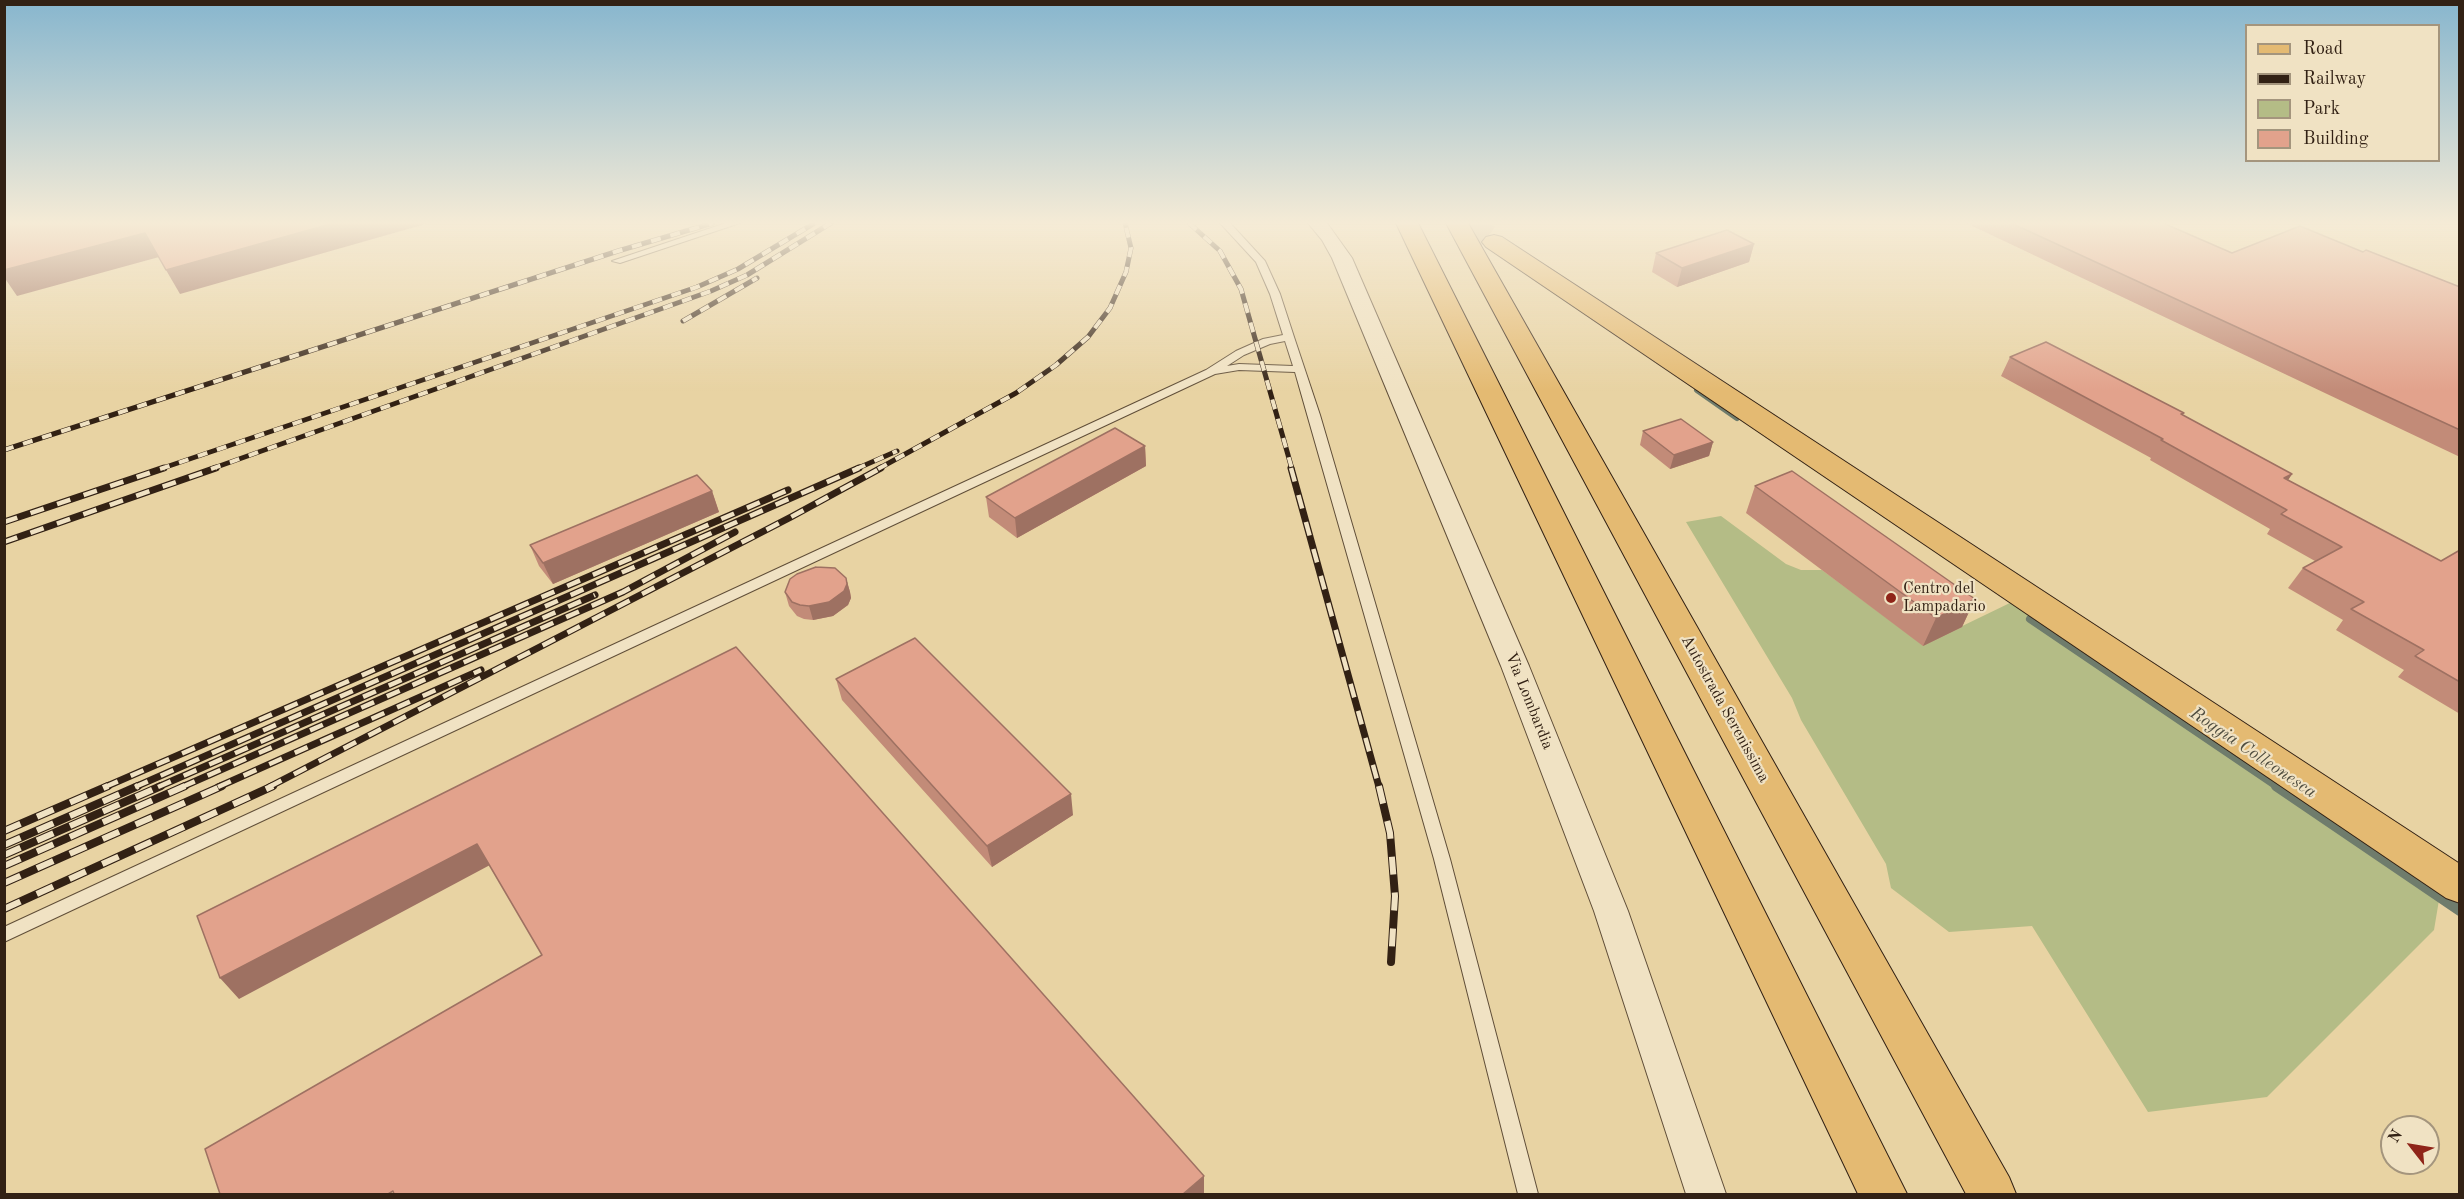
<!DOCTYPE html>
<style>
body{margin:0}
#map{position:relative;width:2464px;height:1199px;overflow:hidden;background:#e8d3a3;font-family:"Old Standard TT",serif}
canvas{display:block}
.frame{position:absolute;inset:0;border:6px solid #322114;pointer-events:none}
.legend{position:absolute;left:2245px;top:24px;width:195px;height:138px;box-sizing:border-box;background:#f0e2c3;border:2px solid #a4957d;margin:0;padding:8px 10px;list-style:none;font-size:18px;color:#322114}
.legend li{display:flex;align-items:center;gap:12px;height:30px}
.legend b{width:30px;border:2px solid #a4957d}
.north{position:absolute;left:2380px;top:1115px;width:60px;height:60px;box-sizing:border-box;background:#f0e2c3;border:2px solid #a4957d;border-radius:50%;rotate:301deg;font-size:16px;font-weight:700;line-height:24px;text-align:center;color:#322114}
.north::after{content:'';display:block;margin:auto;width:21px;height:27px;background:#8f2418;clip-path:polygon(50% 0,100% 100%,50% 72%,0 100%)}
</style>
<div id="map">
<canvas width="2464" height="1199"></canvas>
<div class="frame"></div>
<ul class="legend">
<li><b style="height:8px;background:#e4ba72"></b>Road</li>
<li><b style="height:8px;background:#322114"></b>Railway</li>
<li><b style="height:16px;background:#b4bc86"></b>Park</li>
<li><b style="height:16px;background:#e2a28c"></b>Building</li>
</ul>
<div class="north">N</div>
</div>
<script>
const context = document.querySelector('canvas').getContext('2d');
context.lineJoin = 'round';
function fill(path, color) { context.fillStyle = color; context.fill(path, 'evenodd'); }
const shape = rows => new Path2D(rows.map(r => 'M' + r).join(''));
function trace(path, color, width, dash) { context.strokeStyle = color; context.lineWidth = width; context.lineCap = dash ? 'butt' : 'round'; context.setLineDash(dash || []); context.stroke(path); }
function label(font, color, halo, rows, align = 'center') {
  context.font = font + ' "Old Standard TT",serif'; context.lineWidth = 4.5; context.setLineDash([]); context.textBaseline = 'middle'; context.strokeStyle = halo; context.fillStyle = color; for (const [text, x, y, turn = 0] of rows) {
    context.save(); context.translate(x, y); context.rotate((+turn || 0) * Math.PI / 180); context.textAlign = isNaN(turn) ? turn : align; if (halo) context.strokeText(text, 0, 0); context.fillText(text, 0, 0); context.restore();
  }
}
fill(shape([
 [1721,516,1786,564,1801,570,1822,570,1923,645,2014,601,2373,845,2440,894,2434,930,2267,1097,2148,1112,2032,926,1949,932,1891,888,1886,864,1801,720,1792,698,1686,522]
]), '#b4bc86');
trace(shape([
 [1697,390,1737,418]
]), '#6f7c6c', 6);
trace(shape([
 [2030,619,2278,787]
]), '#6f7c6c', 8);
trace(shape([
 [2276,786,2460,911]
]), '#6f7c6c', 10);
trace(shape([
 [1466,223,1494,242]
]), '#c4af86', 26, [26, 13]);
const lane = shape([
 [726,223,740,223,620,263,612,261,726,223],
 [1220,223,1230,223,1265,261,1280,294,1294,337,1320,415,1450,859,1538,1194,1518,1194,1434,859,1295,372,1239,370,1215,374,4,942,4,927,1206,370,1236,351,1263,339,1283,335,1270,294,1256,262,1220,223],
 [1285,341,1293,366,1239,364,1227,366,1244,355,1270,344,1285,341]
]);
const street = shape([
 [1308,223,1327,223,1352,258,1529,666,1628,911,1726,1194,1686,1194,1594,911,1501,666,1332,258,1322,240,1308,223]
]);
const primary = shape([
 [1494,235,1502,237,2460,864,2460,903,2446,898,1486,247,1482,242,1486,237,1494,235]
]);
const highway = shape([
 [1396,223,1418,223,1907,1194,1858,1194,1396,223],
 [1446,223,1468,223,2009,1177,2016,1194,1966,1194,1446,223]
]);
trace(lane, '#604e38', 2);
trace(street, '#604e38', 2);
trace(primary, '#322114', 2);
trace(highway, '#322114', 2);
fill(lane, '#f0e2c3');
fill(street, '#f0e2c3');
fill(primary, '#e4ba72');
fill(highway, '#e4ba72');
const railFar2 = shape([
 [1189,223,1220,251,1241,289,1292,469],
 [683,321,757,278],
 [4,450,618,251,713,223],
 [160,469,697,287,738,269,813,224],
 [211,469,711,291,747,275,831,223],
 [856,469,897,451],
 [878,469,1016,393,1056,365,1088,337,1110,308,1126,272,1131,248,1125,223]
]);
const railFar1 = shape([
 [1291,468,1379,787],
 [4,522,164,468],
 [4,542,216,468],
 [105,787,788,490],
 [135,787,859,468],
 [158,787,595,595],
 [182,787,623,592,735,532],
 [218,787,481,670],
 [269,787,791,517,881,468]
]);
const rail = shape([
 [1379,786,1390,833,1395,896,1391,962],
 [4,831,108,786],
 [4,845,138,786],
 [4,855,161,786],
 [4,866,185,786],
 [4,883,222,786],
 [4,909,273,786]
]);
trace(railFar2, '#322114', 5);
trace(railFar1, '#322114', 7);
trace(rail, '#322114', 8);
trace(railFar2, '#f0e2c3', 4, [10]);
trace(railFar1, '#f0e2c3', 4.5, [14]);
trace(rail, '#f0e2c3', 6, [18]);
fill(shape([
 [1966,223,2163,223,2232,253,2363,252,2460,287,2460,457],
 [1754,244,1749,262,1677,287,1652,272,1656,253],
 [2010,357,2184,413,2182,415,2292,474,2288,480,2441,561,2460,550,2460,714,2398,677,2404,670,2336,630,2343,620,2288,588,2303,568,2315,561,2267,534,2270,529,2150,460,2151,458,2001,376],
 [1643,431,1713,442,1709,456,1670,469,1640,445],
 [1145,446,1146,466,1017,538,989,517,986,497],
 [1755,486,1975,599,1962,627,1923,646,1746,513],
 [712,491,719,512,553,584,539,566,530,545],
 [846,578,850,592,851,598,848,605,833,616,813,620,804,619,797,616,789,606,785,592],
 [836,679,1073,815,992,867,842,700]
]), '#c28b78');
fill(shape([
 [334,223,429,223,180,294,166,270],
 [145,233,159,257,17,296,4,277,4,270],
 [1754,244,1749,262,1677,287,1682,268],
 [1713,442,1709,456,1670,469,1674,455],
 [1145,446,1146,466,1017,538,1015,518],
 [2292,474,2279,494,2284,478],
 [712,491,719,512,553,584,543,563],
 [846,578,850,592,851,598,848,605,833,616,813,620,809,606],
 [1975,599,1962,627,1923,646,1936,618],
 [1071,794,1073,815,992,867,987,846],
 [477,844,490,865,239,999,220,978],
 [1204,1176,1204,1194,1183,1194]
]), '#9e7162');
const building = shape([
 [4,223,334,223,166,270,145,233,4,270,4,223],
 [2011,223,2163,223,2232,253,2300,226,2363,252,2366,250,2460,287,2460,430,2011,223],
 [1727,230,1754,244,1682,268,1656,253,1727,230],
 [2046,342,2184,413,2181,414,2292,474,2284,478,2441,561,2460,550,2460,682,2415,656,2424,650,2351,609,2364,602,2303,568,2342,547,2281,514,2287,510,2161,440,2163,439,2010,357,2046,342],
 [1681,419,1713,442,1674,455,1643,431,1681,419],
 [1115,428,1145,446,1015,518,986,497,1115,428],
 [1792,471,1975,599,1936,618,1755,486,1792,471],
 [697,475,712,491,543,563,530,545,697,475],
 [816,567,835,568,846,578,847,584,844,591,829,602,809,606,800,605,792,602,785,592,790,579,797,574,816,567],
 [915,638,1071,794,987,846,836,679,915,638],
 [736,647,1204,1176,1183,1194,394,1194,393,1191,388,1194,220,1194,205,1149,542,955,477,844,220,978,197,916,736,647]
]);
fill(building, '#e2a28c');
trace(building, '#9e7162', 1.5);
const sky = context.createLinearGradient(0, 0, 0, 391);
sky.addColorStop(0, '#87b6ce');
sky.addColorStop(0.57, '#f5ebd6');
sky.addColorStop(1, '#f5ebd600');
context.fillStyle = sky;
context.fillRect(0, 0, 2464, 391);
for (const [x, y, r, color] of [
 [1891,598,6,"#8f2418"]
]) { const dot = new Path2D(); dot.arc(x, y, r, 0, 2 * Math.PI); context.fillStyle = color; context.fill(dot); trace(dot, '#f0e2c3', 2); }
label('16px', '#322114', '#f0e2c3', [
 ["Centro del",1903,589],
 ["Lampadario",1903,607]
], 'left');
label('16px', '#322114', '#f0e2c3', [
 ["Via Lombardia",1529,701,68],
 ["Autostrada Serenissima",1725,709,61]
]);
label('italic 18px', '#504e40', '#f0e2c3', [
 ["Roggia Colleonesca",2253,753,34]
]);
</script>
